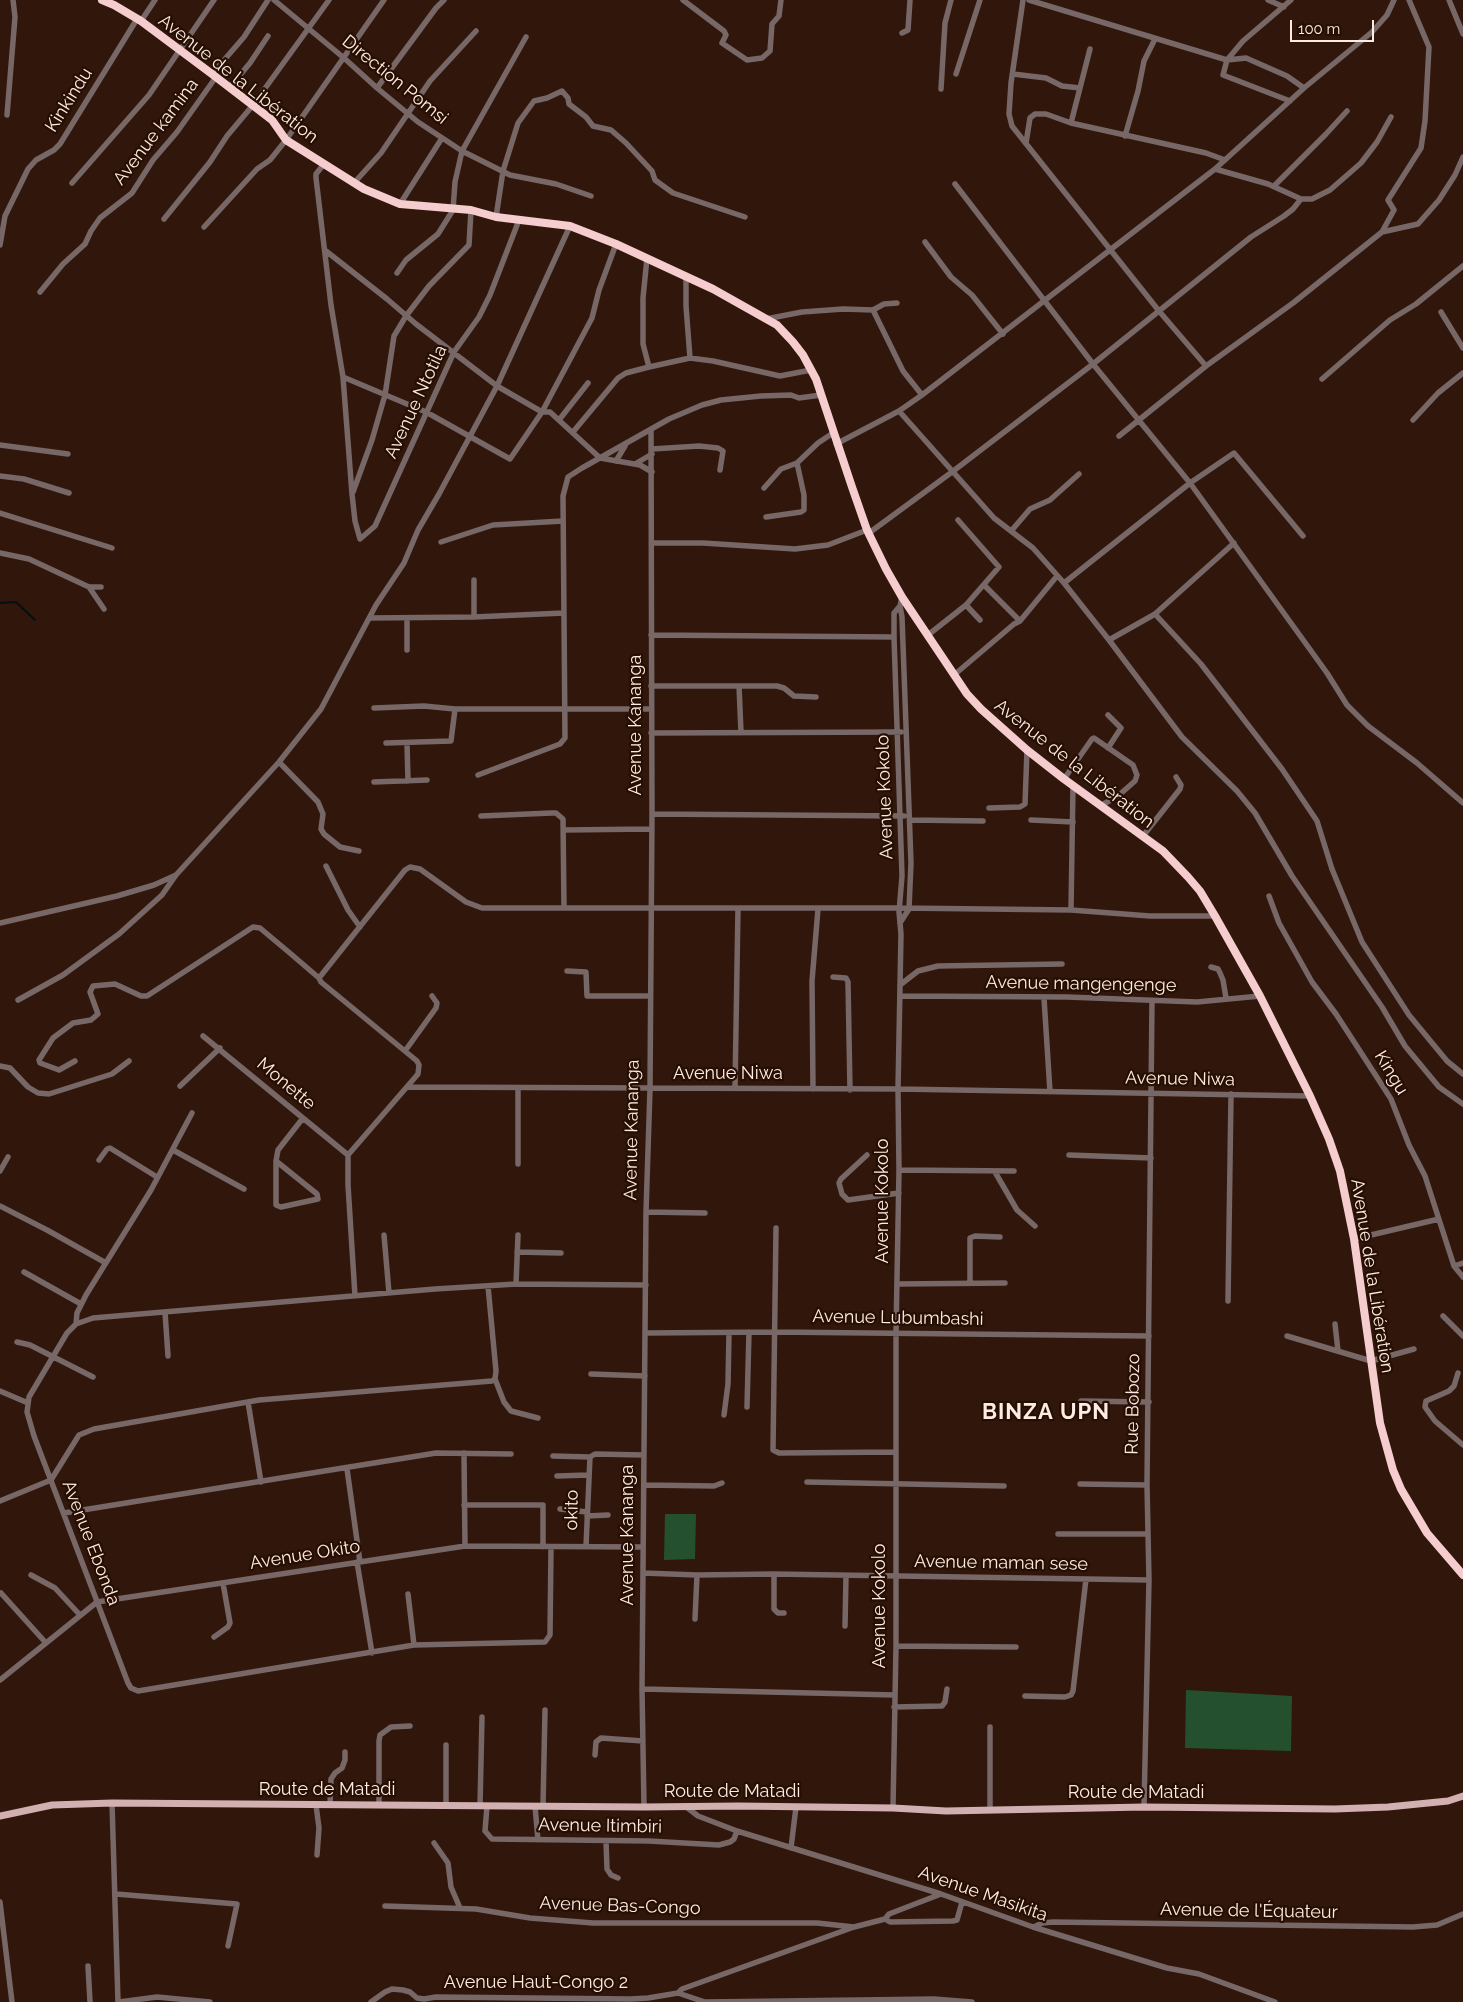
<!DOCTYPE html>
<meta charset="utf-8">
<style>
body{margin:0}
#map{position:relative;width:1463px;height:2002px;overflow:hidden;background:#31170b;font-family:Raleway,sans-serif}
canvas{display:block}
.scale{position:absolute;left:1290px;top:20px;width:84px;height:22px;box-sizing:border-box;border:2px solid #feebe3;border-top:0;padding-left:6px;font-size:15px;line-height:18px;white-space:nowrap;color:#feebe3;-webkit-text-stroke:4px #260e03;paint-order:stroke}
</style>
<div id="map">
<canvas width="1463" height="2002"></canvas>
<div class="scale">100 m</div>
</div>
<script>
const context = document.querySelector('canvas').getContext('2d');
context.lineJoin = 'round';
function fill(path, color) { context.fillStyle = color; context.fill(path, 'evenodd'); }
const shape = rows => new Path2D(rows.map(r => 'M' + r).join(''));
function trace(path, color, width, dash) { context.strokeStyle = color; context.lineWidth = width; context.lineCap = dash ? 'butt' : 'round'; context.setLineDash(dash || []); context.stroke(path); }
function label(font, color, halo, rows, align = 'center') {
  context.font = font + ' Raleway,sans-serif'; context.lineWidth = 4.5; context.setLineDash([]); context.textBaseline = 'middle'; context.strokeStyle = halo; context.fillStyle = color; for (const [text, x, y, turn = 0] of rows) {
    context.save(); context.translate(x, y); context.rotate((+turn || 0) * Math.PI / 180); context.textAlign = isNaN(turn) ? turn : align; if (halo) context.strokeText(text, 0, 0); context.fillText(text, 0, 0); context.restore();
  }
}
fill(shape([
 [665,1514,696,1514,695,1559,664,1560],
 [1186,1690,1292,1696,1291,1751,1185,1748]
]), '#255030');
trace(shape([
 [0,603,16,602,35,620]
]), '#031013', 2);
trace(shape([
 [274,0,344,58,377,88,418,122,462,151,510,175,556,184,591,196],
 [683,0,724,31,726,35,722,43,747,60,762,58,770,51,772,24,779,16,781,0],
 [1023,0,1011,83,1009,114,1012,126,1159,311,1206,366],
 [1029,0,1227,60,1246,58,1287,76,1304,88],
 [1268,0,1284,7],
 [1449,0,1463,34],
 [141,21,155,0],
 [902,33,908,30,910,0],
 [212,74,244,37,268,0],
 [956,74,980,0],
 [1013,74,1046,78,1062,86,1080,88],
 [230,87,250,63,268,36],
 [377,88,436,8,444,0],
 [941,89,945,23,951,0],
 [1290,101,1223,75,1227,60,1243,41,1291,0],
 [7,115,15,17,13,0],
 [1071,123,1090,49],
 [1125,136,1138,91,1144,61,1155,39],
 [1026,143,1030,118,1035,114,1046,114,1071,123,1206,153,1225,160],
 [324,164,316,174,316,178,331,305,343,377,352,494,355,521,360,539,375,526,454,352,479,317,490,295,519,220],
 [1215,169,1268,184,1301,199,1312,199,1330,190,1361,163,1377,142,1391,117],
 [72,183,149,95,214,0],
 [354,183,381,153,430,81,476,31],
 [955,184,1093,364,1190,483,1327,673,1347,705,1368,726,1417,763,1463,803],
 [1274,186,1326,134,1347,111],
 [400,204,442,138],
 [496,217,503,171,518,123,534,101,547,98,562,91,568,98,569,104,586,117,593,126,611,130,626,143,652,171,655,180,673,193,745,217],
 [164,219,210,162,227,136,253,105,329,0],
 [204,227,257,169,270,160,286,140,384,0],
 [1382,232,1418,224,1439,200,1455,175,1463,157],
 [925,242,951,277,972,295,1003,334],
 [0,245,5,216,28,169,36,160,54,150,60,144,137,19],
 [326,251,387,299,416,324,497,386,542,412,550,412,600,458,640,465,652,472],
 [647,258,643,298,643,344,649,367],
 [397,273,406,260,438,234,453,210,455,182,462,151,526,37],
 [686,276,686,306,690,358],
 [40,292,63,264,85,244,91,231,100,218,132,193,153,160,177,132,216,77],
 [873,310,903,371,922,395],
 [1441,312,1463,348],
 [766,319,802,312,843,309,873,310,884,304,897,303],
 [343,377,426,412,510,459,542,412,592,318,599,290,616,244],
 [1322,379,1390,320,1416,304,1463,266],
 [899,411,994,518,1033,548,1064,583,1109,640,1182,737,1237,791,1255,813,1292,876,1382,1007,1405,1046,1439,1087,1463,1104],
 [559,420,588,383],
 [1413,420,1438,393,1463,373],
 [573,432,618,378,626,373,649,367,690,358,713,361,780,376,811,370],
 [1119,436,1206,366,1293,303,1382,232,1394,210,1388,200,1421,148,1425,121,1429,47,1409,0],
 [836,444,899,411,922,395,1215,169,1304,88,1372,32,1387,15,1394,0],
 [0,445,68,454],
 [652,449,699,446,718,448,723,451,720,470],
 [616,461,625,446],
 [635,464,652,454],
 [0,476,24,479,69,493],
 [764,488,781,469,797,463,818,443,833,433],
 [353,492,372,440,385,395,394,336,406,316,429,286,469,245,471,210],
 [0,513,112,548],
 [766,517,801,512,804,510,804,495,797,463],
 [1012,530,1030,509,1050,500,1079,474],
 [869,533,952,472,1093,364,1251,237,1284,216,1293,209,1301,199],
 [441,542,493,525,563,521],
 [653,543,703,543,795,549,828,545,867,530],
 [0,553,29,559,89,587,101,587],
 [474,580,474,617],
 [1064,583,1190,483,1234,453,1303,536],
 [985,586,1020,621],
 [89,587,104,609],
 [966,605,980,620],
 [900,606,902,617,911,863,909,909,900,923],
 [1155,614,1201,664,1282,769,1317,821,1332,869,1362,942,1409,1015,1447,1061,1463,1074],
 [370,618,474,617,564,613],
 [407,618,407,650],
 [651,635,894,637],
 [928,635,966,605,999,567,958,520],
 [1109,640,1155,614,1234,543],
 [954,675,1014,624,1020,621,1057,576],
 [651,686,777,686,784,688,794,696,816,697],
 [739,686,741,732],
 [374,708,424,706,455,709,651,709],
 [651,733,901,732],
 [386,743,451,741,455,709],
 [407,743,408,781],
 [1108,748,1121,728,1108,715],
 [279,762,318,802,323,814,321,829,324,834,340,847,359,851],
 [478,775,560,744,565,738,563,496,568,477,582,468,669,419,702,405,721,400,761,396,791,395,799,398,821,395],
 [1064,779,1092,739,1094,738,1133,765,1137,775,1135,781,1118,796,1100,806],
 [374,782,427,780],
 [989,808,1020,807,1025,804,1027,750],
 [652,814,904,816],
 [481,816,552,813,556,813,563,819,564,908],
 [910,820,983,821],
 [1031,820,1073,822],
 [564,830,651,829],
 [1143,836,1180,789,1181,785,1176,777],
 [326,866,348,910,360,927],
 [1269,896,1279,923,1312,982,1336,1014,1391,1099,1409,1145,1425,1176,1454,1266,1463,1277],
 [1071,910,1073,786],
 [0,923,117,896,154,885,176,875],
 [1211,967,1218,969,1220,973,1223,980,1226,998],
 [567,971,586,972,587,996,650,996],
 [833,977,846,978,848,982,850,1090],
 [319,978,405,870,410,867,420,869,466,902,482,908,900,908,1071,910,1150,916,1215,916],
 [900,985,918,971,938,966,1062,964],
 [900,996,1067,997,1197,1002,1260,996],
 [1044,998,1050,1092],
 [18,1000,63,975,119,934,162,895,176,875,279,762,321,709,376,605,404,563,418,530,439,494,497,386,570,226],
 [203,1036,348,1155],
 [405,1051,436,1008,437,1003,432,996],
 [75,1061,59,1070,40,1063,39,1060,53,1038,73,1023,91,1020,98,1014,90,992,93,986,115,984,141,996,147,996,253,927,260,928,291,954,319,978,321,982,417,1061,419,1065,418,1074,348,1155,348,1185,355,1296],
 [0,1066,10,1068,28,1087,38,1093,49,1094,112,1074,129,1061],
 [180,1086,220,1048],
 [407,1087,898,1089,1310,1096],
 [518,1088,518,1164],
 [735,1088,738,908],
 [813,1089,812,981,818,909],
 [173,1150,244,1189],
 [867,1155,841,1179,839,1183,842,1194,848,1200,899,1193],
 [1069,1155,1151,1158],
 [99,1160,107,1149,110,1148,157,1177],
 [276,1161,317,1194,318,1199,281,1207,276,1205,276,1161,278,1150,303,1118],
 [899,1170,1014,1171],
 [0,1171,8,1157],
 [995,1172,1017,1210,1035,1226],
 [0,1206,47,1230,106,1263],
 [646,1212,705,1213],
 [776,1228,773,1450,779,1453,896,1452],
 [384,1235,389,1293],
 [1354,1239,1439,1219],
 [517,1252,561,1253],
 [1454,1266,1463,1263],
 [24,1272,81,1304],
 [970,1283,970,1238,975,1236,1000,1237],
 [516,1284,518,1235],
 [897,1284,1005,1283],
 [1228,1301,1231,1094],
 [165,1312,168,1356],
 [1443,1316,1463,1336],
 [76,1324,77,1313,86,1295,151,1190,192,1113],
 [1335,1324,1338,1351],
 [646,1333,775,1332,1149,1336],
 [1287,1336,1371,1361,1414,1349],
 [17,1342,30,1345,93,1377],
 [1458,1373,1454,1386,1449,1391,1426,1401,1425,1407,1435,1421,1463,1445],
 [591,1374,645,1376],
 [495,1379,504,1402,511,1411,538,1418],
 [0,1391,28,1403],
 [1081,1401,1149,1402],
 [248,1402,261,1482],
 [747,1407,749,1332],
 [724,1415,728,1384,729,1333],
 [464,1453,465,1546],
 [553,1456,590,1457],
 [347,1469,360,1562],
 [557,1476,588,1475],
 [807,1482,1004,1486],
 [1080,1484,1147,1485],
 [644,1485,714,1486,722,1483],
 [0,1501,51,1480,79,1435,94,1429,259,1400,492,1381,495,1379,496,1371,488,1286],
 [464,1505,543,1505,543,1547],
 [560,1509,587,1512],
 [64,1513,436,1453,511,1454],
 [587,1516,608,1515],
 [1058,1534,1148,1534],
 [586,1546,590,1457,595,1454,644,1455],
 [551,1547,550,1635,545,1642,414,1645,138,1691,131,1688,128,1683,34,1436,27,1412,29,1397,67,1333,76,1324,93,1318,435,1289,516,1284,646,1285],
 [357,1562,372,1653],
 [643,1573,697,1575,774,1574,1149,1580],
 [774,1574,774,1609,778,1613,784,1613],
 [31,1575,55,1588,80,1615],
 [1,1593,46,1643],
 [408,1594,414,1645],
 [695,1619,697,1575],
 [845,1626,846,1576],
 [214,1637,228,1627,230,1623,223,1583],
 [896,1646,1016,1647],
 [0,1680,97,1602,465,1546,643,1547],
 [642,1689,895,1695],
 [1025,1696,1065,1697,1071,1695,1073,1691,1086,1579],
 [894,1707,942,1706,945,1702,947,1689],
 [446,1745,446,1804],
 [595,1755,596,1742,601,1738,643,1741],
 [112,1803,118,2002],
 [316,1805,319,1828,317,1855],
 [330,1805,331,1779,335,1773,342,1768,345,1760,345,1752],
 [379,1805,379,1741,380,1735,391,1727,410,1726],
 [480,1806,482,1717],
 [487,1806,485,1831,492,1839,649,1841,719,1845,730,1842,734,1839,737,1831],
 [535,1806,538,1840],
 [543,1806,545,1710],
 [685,1806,698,1816,737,1831,941,1894,1033,1927,1167,1968,1199,1974,1275,2002],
 [644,1807,642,1689,646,1212,650,1089,652,814,651,430],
 [1144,1807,1149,1580,1147,1485,1152,1001],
 [893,1808,896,1646,896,1333,899,1170,898,1089,901,934,899,912,902,876,894,637,894,613,900,606,902,597],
 [990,1809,990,1727],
 [606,1841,607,1869,611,1875,618,1878],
 [434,1843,448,1863,451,1887,460,1908],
 [791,1848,796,1807],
 [116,1894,237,1904,228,1946],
 [0,1902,12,2002],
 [385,1906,476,1909,530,1918,593,1923,817,1923,854,1927],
 [885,1919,890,1922,953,1921,957,1920,962,1902],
 [1034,1927,1042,1923,1053,1922,1413,1927,1437,1925,1463,1914],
 [88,1966,90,2002],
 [678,1993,682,1989,854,1927,885,1919,889,1914,941,1894],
 [119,2002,157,1997,210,2002],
 [371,2002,385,1992,392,1989,403,1990,410,1992,417,1998,424,1999,436,1997,631,1999,648,1998,678,1993,705,2002],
 [705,2002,934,1999,972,2002]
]), '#776767', 5.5);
trace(shape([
 [0,1816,52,1805,112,1803,644,1807,738,1806,893,1808,946,1811,1144,1807,1335,1809,1388,1807,1448,1801,1463,1796]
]), '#d2b0b1', 7);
trace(shape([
 [102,0,114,5,141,21,212,74,272,120,286,140,364,189,400,204,471,210,496,217,570,226,616,244,713,289,777,325,793,342,803,355,816,379,852,487,867,530,886,569,902,597,967,694,981,709,1027,750,1064,779,1163,851,1188,877,1200,891,1215,916,1260,996,1310,1096,1329,1139,1340,1171,1354,1239,1380,1423,1393,1470,1401,1489,1427,1533,1463,1575]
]), '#f6cdce', 8);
label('18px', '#feebe3', '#260e03', [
 ["Avenue de la Libération",238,79,38],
 ["Direction Pomsi",395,80,39],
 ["Kinkindu",69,100,-58],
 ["Avenue kamina",156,132,-53],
 ["Avenue Ntotila",416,402,-65],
 ["Avenue Kananga",636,725,-90],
 ["Avenue de la Libération",1074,764,38],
 ["Avenue Kokolo",885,797,-92],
 ["Avenue mangengenge",1081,984,1],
 ["Kingu",1391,1073,59],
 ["Avenue Niwa",728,1074],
 ["Avenue Niwa",1180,1079,1],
 ["Monette",286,1084,40],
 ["Avenue Kananga",632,1130,-89],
 ["Avenue Kokolo",883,1201,-90],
 ["Avenue de la Libération",1372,1276,81],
 ["Avenue Lubumbashi",898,1318,1],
 ["Rue Bobozo",1133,1404,-89],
 ["okito",572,1510,-89],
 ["Avenue Kananga",628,1535,-90],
 ["Avenue Ebonda",91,1543,69],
 ["Avenue Okito",305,1555,-9],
 ["Avenue maman sese",1001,1563,1],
 ["Avenue Kokolo",880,1606,-90],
 ["Route de Matadi",327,1790],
 ["Route de Matadi",732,1792],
 ["Route de Matadi",1136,1793],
 ["Avenue Itimbiri",600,1826,1],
 ["Avenue Masikita",983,1894,19],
 ["Avenue Bas-Congo",620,1906,2],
 ["Avenue de l'Équateur",1249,1911,1],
 ["Avenue Haut-Congo 2",536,1983]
]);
context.letterSpacing = '1px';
label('bold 22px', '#feebe3', '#260e03', [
 ["BINZA UPN",1046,1412]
]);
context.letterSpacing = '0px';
</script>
